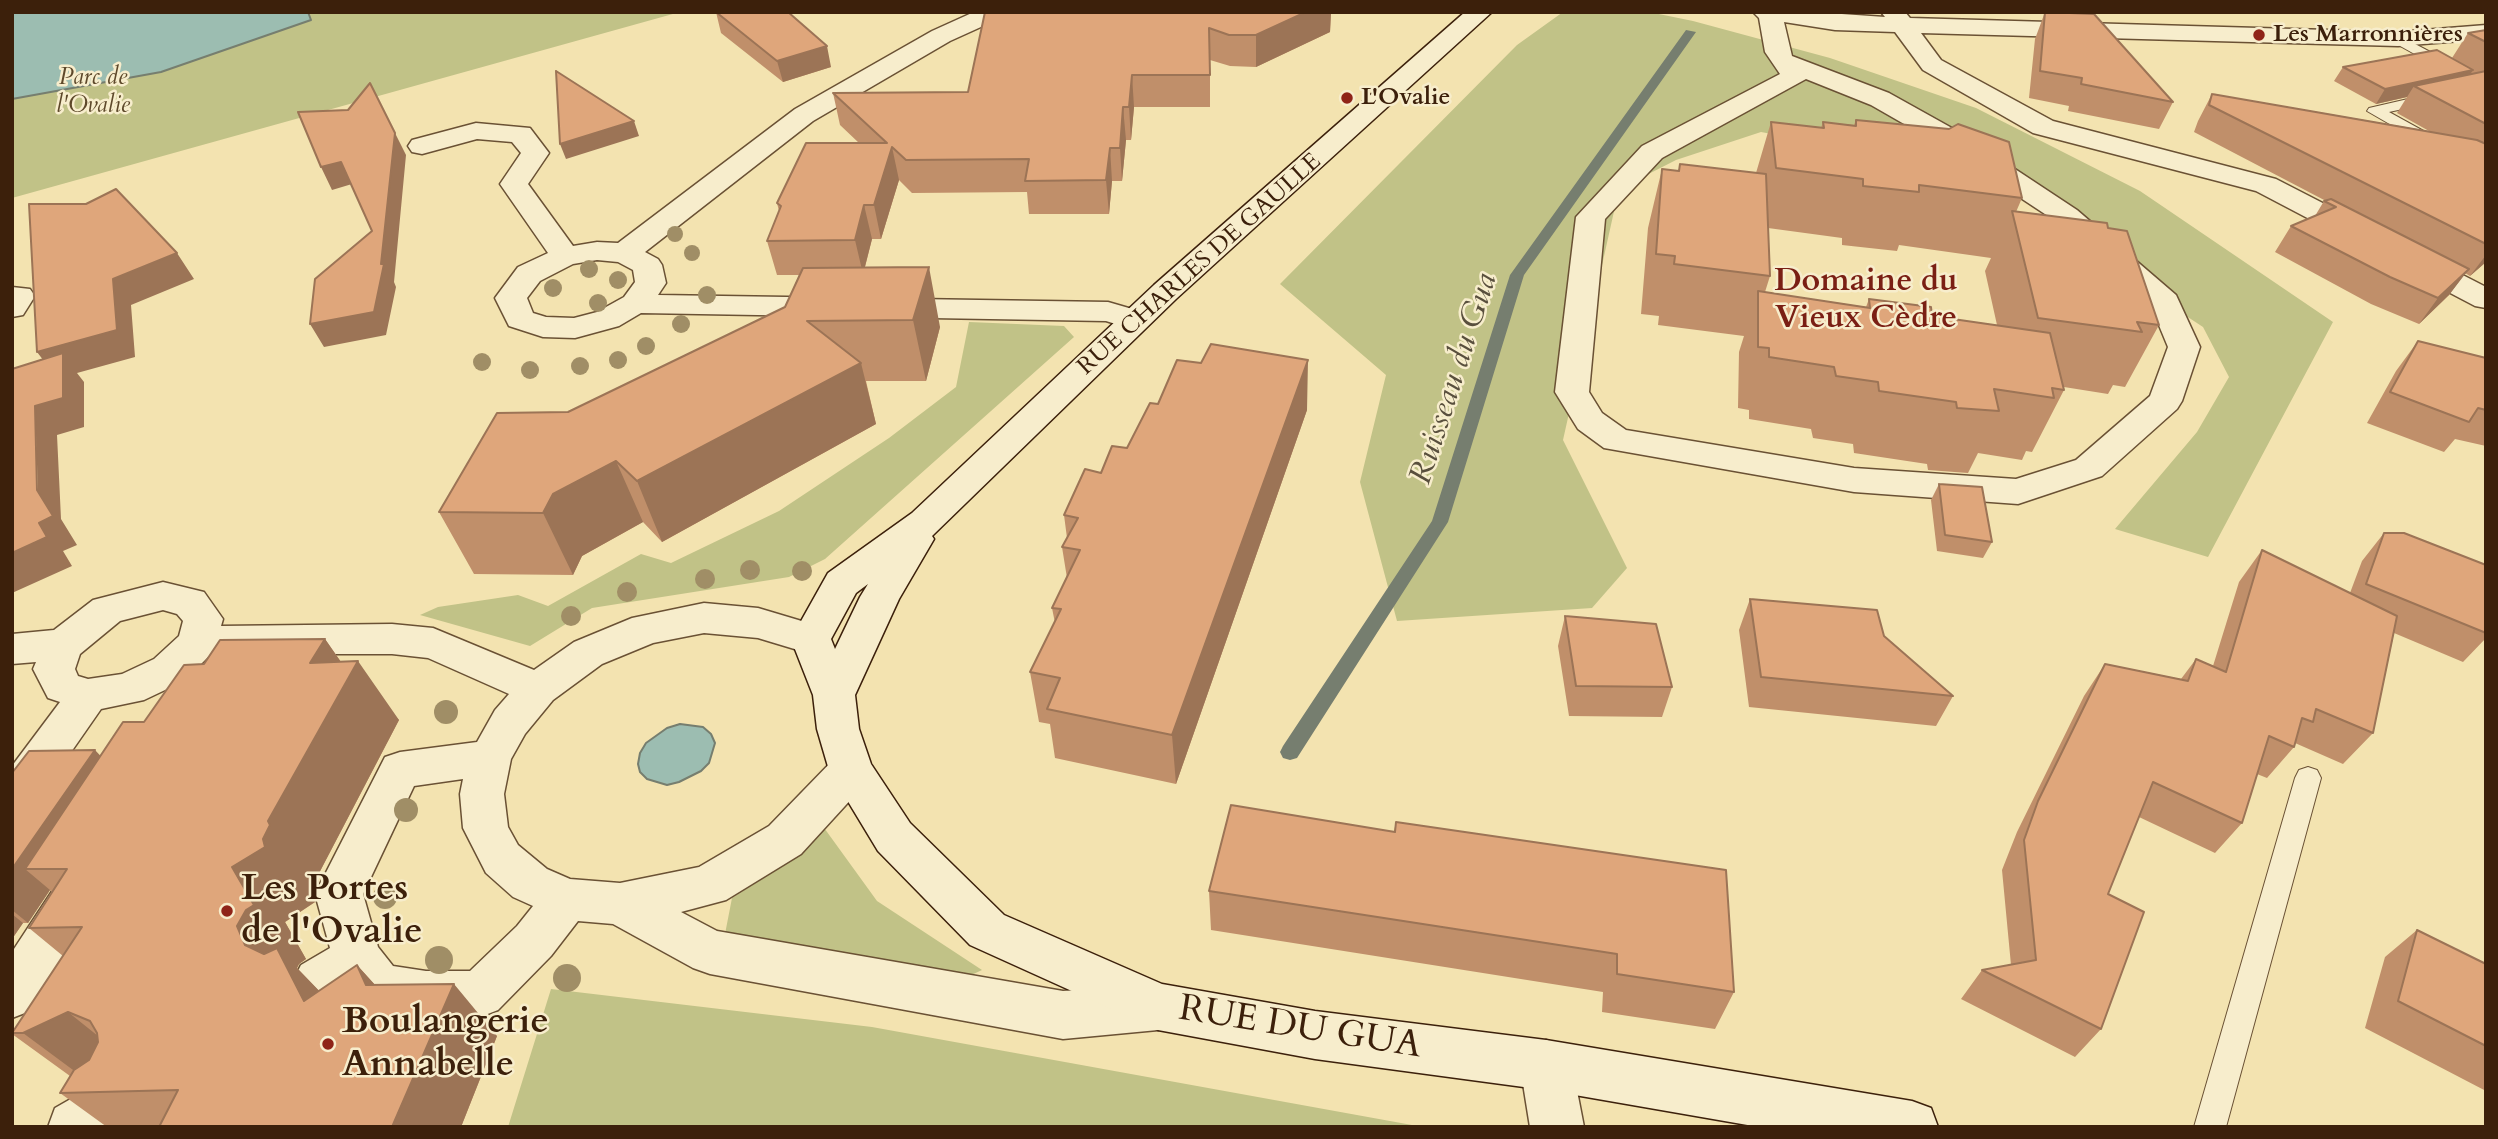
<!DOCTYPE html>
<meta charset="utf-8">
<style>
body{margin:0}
#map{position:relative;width:2498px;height:1139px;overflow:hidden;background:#f3e3b0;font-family:Cardo,serif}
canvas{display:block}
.frame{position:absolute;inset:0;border:14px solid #3c200b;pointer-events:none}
</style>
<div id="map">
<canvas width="2498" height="1139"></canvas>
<div class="frame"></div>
</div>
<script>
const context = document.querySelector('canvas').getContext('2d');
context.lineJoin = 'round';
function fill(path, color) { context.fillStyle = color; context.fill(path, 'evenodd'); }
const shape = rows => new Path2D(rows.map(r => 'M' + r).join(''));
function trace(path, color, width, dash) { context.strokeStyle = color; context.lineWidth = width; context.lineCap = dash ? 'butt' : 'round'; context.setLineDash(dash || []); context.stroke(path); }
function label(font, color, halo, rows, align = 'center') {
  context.font = font + ' Cardo,serif'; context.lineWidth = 5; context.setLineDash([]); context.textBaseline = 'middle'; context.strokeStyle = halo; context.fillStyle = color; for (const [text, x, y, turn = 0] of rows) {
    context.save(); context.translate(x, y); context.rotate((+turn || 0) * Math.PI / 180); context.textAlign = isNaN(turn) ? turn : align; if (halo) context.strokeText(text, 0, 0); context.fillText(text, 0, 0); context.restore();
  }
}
fill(shape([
 [12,12,680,12,12,198],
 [1563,12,1649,12,1693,21,1830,58,1976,108,2140,191,2333,322,2208,557,2115,529,2197,432,2229,377,2203,327,2165,302,2067,216,2045,188,1919,161,1761,132,1676,160,1619,189,1563,440,1627,568,1592,608,1397,621,1360,482,1386,375,1280,284,1517,45],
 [969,322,1064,326,1074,337,825,559,789,577,592,608,530,646,420,615,438,607,518,595,548,606,641,554,671,563,779,511,889,438,956,387],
 [822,825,877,901,982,970,965,978,725,934,732,898,762,879],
 [551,989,872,1027,1423,1127,508,1127]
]), '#c1c287');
const water = shape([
 [12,12,308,12,311,20,161,72,12,99,12,12],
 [680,724,703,727,711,734,715,743,709,763,701,771,679,782,667,785,647,779,640,772,638,764,640,753,646,743,667,728,680,724]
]);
fill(water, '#9cbdb1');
trace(water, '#767e6f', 2);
fill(shape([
 [1686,30,1696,32,1524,275,1448,522,1297,758,1290,760,1283,758,1280,752,1283,746,1432,521,1510,275,1686,30]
]), '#767e6f');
const lane = shape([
 [2398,35,2455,65,2457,68,2455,71,2445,71,2393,42,2391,39,2398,35],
 [2486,81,2486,91,2389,112,2438,139,2440,142,2438,145,2426,145,2367,111,2369,108,2486,81],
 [2308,767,2317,770,2321,778,2226,1127,2194,1127,2295,778,2299,770,2308,767]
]);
const street = shape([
 [974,12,1007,12,1003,17,950,41,813,121,645,252,658,259,662,265,666,283,658,295,1108,302,1146,313,1151,320,1146,327,1135,330,1106,321,641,313,619,326,575,338,543,337,509,326,495,298,518,267,548,253,500,184,521,153,512,142,477,139,422,154,412,152,408,146,412,140,476,123,530,128,549,153,528,184,573,246,597,242,618,243,795,109,932,31,974,12],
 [597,260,618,262,633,270,635,282,624,297,597,312,574,318,546,317,533,313,527,298,540,281,573,264,597,260],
 [1753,12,1813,12,1885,17,1881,12,1905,12,1910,18,2398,32,2486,25,2486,39,2398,46,1921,33,1941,60,2053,121,2276,179,2486,287,2486,308,2475,306,2256,191,2033,133,1923,70,1895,32,1835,30,1784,22,1792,56,1889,93,1959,132,2077,210,2176,295,2200,347,2182,401,2177,409,2102,476,2018,504,1854,492,1604,448,1578,429,1555,392,1576,217,1642,146,1780,74,1765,52,1759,18,1753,12],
 [1806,79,1871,105,1939,144,2057,222,2151,306,2168,347,2150,396,2076,460,2016,479,1854,468,1626,430,1602,413,1589,392,1605,219,1662,158,1806,79],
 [12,287,30,289,35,296,23,315,12,317,12,287],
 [163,582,204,592,223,619,221,626,392,624,433,628,534,670,574,642,632,618,704,603,758,608,825,628,831,639,825,650,811,654,758,638,704,633,653,643,602,664,553,700,525,734,511,759,504,794,508,827,518,845,547,869,570,879,620,883,699,867,769,826,836,757,851,752,866,757,873,770,866,783,801,854,726,900,681,912,717,931,1063,991,1158,984,1176,991,1183,1007,1176,1023,1158,1030,1063,1039,710,974,693,968,613,924,578,921,551,956,498,1010,480,1017,426,1017,379,1009,362,1002,351,988,318,1004,301,997,293,981,301,965,330,948,315,894,385,757,400,752,477,742,495,710,509,694,428,658,392,654,242,654,208,657,184,681,144,700,101,709,28,814,12,819,12,766,60,702,48,698,33,669,36,662,12,664,12,634,54,630,93,600,163,582],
 [163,610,177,614,183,621,179,636,154,659,122,674,88,679,78,676,75,669,80,654,120,621,163,610],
 [463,779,460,794,463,828,486,873,513,897,533,906,517,926,470,971,426,971,393,966,378,947,363,894,414,786,463,779],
 [75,876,92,882,99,897,30,1011,12,1018,12,952,58,882,75,876],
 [1546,1040,1564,1047,1572,1065,1584,1127,1530,1127,1520,1065,1528,1047,1546,1040],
 [134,1066,152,1073,160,1091,152,1109,124,1127,48,1127,55,1108,116,1073,134,1066]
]);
const secondary = shape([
 [1465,12,1492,12,1176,299,932,536,934,539,899,599,855,695,859,729,871,764,910,823,1004,915,1162,984,1315,1011,1546,1040,1912,1101,1931,1108,1938,1127,1759,1127,1546,1090,1315,1059,1158,1030,970,945,878,851,829,770,817,729,813,695,791,639,828,573,912,513,1154,285,1465,12],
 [868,584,860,597,835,649,831,639,856,593,868,584]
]);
trace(lane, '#6a5134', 2);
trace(street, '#6a5134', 3);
trace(secondary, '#3c200b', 3);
fill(lane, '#f7edcc');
fill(street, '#f7edcc');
fill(secondary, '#f7edcc');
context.fillStyle = '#a08e66';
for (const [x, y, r] of [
 [675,234,8],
 [692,253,8],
 [589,269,9],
 [618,280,9],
 [553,288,9],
 [707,295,9],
 [598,303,9],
 [681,324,9],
 [646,346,9],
 [618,360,9],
 [482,362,9],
 [580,366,9],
 [530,370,9],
 [750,570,10],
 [802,571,10],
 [705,579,10],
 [627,592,10],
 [571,616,10],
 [446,712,12],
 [406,810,12],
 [385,897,12],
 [439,960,14],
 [567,978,14]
]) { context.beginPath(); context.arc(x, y, r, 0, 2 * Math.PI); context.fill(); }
fill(shape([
 [716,12,831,67,783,82,721,33],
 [985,12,1331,12,1330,32,1256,67,1230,66,1210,60,1210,107,1134,107,1131,140,1126,140,1122,181,1112,181,1109,214,1029,214,1027,192,912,193,899,180,881,239,872,239,865,267,940,327,926,381,866,381,876,424,662,542,643,522,582,556,573,575,474,574,439,512,568,412,785,307,799,275,777,275,767,241,779,211,777,203,859,143,840,125,833,93,968,92],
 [2045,12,2173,102,2159,129,2068,111,2069,106,2029,98,2035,39],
 [2486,30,2486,262,2470,276,2465,273,2449,295,2419,324,2371,304,2275,252,2291,226,2315,216,2324,201,2326,201,2194,132,2198,121,2212,94,2429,131,2397,113,2407,97,2376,104,2334,81,2343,67,2452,58,2468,33],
 [1856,120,2022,198,2016,212,2108,228,2159,325,2125,387,2113,385,2108,394,2064,387,2064,390,2032,452,2026,451,2022,460,1978,453,1968,473,1928,470,1927,464,1854,453,1853,444,1813,438,1811,429,1749,419,1749,410,1738,408,1739,352,1744,336,1658,325,1659,316,1641,314,1648,228,1662,169,1679,171,1756,173,1771,122,1821,128,1823,122,1854,125],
 [1768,228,1842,238,1842,245,1897,251,1899,245,1991,258,1985,271,1997,325,1932,316,1869,299,1866,307,1765,292,1770,276],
 [2418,341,2486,358,2486,446,2455,439,2444,452,2367,423,2396,371],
 [1158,404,1307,410,1176,784,1055,758,1050,724,1039,722,1030,672,1055,623,1052,608,1067,578,1062,547,1067,538,1064,515,1101,473,1127,448],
 [1939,484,1992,542,1983,558,1937,551,1931,500],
 [2384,533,2486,565,2486,638,2463,662,2394,633,2373,733,2343,764,2295,743,2294,747,2267,778,2257,774,2242,823,2215,853,2139,817,2108,894,2101,1029,2075,1057,1961,999,1982,970,2011,965,2002,870,2017,832,2084,696,2105,664,2181,679,2196,659,2213,666,2239,582,2262,550,2350,593,2362,561],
 [1750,599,1953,696,1936,726,1749,707,1739,630],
 [1565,616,1672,687,1662,717,1569,716,1558,646],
 [325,639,341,662,399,720,317,877,319,881,312,895,315,902,285,922,306,959,299,964,297,968,319,991,357,965,375,985,497,1036,461,1127,107,1127,60,1093,70,1076,12,1034,63,956,29,928,52,892,50,890,28,923,23,923,12,939,12,773,100,756,144,722,204,664],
 [1396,822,1734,992,1715,1029,1602,1012,1603,992,1211,930,1209,891,1394,831],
 [2417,930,2486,964,2486,1091,2365,1028,2385,957]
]), '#c08f6a');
fill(shape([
 [1306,12,1331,12,1330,32,1256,67,1256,35],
 [827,46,831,67,783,82,777,61],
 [2473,70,2464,84,2414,86,2407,97,2376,104,2385,89],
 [1132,75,1134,107,1131,140,1129,107],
 [1123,107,1126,140,1122,181,1120,148],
 [634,121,639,136,566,159,560,144],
 [395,133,406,155,394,282,396,287,386,335,324,347,310,324,381,264],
 [892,147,899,180,881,239,874,205],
 [1110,148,1112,181,1109,214,1106,180],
 [341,162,352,184,332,190,321,167],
 [864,205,872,239,863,274,855,240],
 [177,253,194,279,131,305,135,357,77,373,84,382,84,427,57,435,61,519,77,545,63,551,72,566,12,593,12,553,39,523,35,406,57,378,37,352,113,279],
 [2486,255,2486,262,2470,276],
 [929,267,940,327,926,381,913,320],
 [2469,269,2449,295,2419,324,2438,298],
 [1308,360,1307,410,1176,784,1172,735],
 [861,363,876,424,662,542,637,481],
 [616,461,643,522,582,556,573,575,543,513,553,494],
 [325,639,350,675,358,661,399,720,317,877,319,881,312,895,315,902,285,922,306,959,299,964,297,968,329,1001,356,1052,245,945,237,926,232,867,263,839,310,663],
 [95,750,123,780,25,869,50,890,28,923,12,910,12,869],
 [12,914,23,923,12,939],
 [357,965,405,1018,366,985],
 [454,984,497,1036,461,1127,392,1127],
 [68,1012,133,1064,92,1084,23,1033]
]), '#9c7456');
const building = shape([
 [716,12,788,12,827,46,777,61,716,12],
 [985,12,1306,12,1256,35,1229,35,1209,28,1210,75,1132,75,1129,107,1123,107,1120,148,1110,148,1106,180,1025,181,1029,159,906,160,892,147,874,205,864,205,855,240,767,241,781,206,777,203,806,143,887,143,833,93,968,92,985,12],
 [2045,12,2094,14,2173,102,2081,84,2082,78,2040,71,2045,12],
 [2486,30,2486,42,2468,33,2486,30],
 [2437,50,2473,70,2385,89,2343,67,2437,50],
 [556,71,634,121,560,144,556,71],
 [2486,71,2486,124,2414,86,2486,71],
 [370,83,395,133,381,264,384,264,374,312,310,324,315,279,372,231,341,162,321,167,298,112,348,110,370,83],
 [2212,94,2477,140,2486,144,2486,244,2209,105,2212,94],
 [1856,120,1949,129,1958,124,2009,142,2022,198,1919,185,1919,192,1863,186,1863,179,1776,168,1771,122,1824,128,1823,122,1856,126,1856,120],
 [1680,164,1766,174,1770,276,1674,264,1675,256,1656,254,1662,169,1679,171,1680,164],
 [116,189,177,253,113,279,117,330,37,352,29,204,86,204,116,189],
 [2331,199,2469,269,2438,298,2390,277,2291,226,2336,207,2324,201,2331,199],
 [2012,211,2107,223,2108,228,2127,231,2159,325,2137,322,2142,332,2038,318,2012,211],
 [929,267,913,320,807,321,861,363,637,481,616,461,553,494,543,513,439,512,497,413,568,412,785,307,803,268,929,267],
 [1758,291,1870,308,1869,299,1931,307,1932,316,2050,333,2064,390,2052,388,2054,398,1994,389,1999,411,1957,408,1956,402,1879,391,1878,382,1836,376,1834,367,1769,357,1769,348,1758,347,1758,291],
 [2418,341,2486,358,2486,410,2478,408,2469,422,2390,392,2418,341],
 [1211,344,1308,360,1172,735,1047,709,1060,678,1030,672,1061,609,1052,608,1080,550,1062,547,1078,518,1064,515,1085,469,1101,473,1112,446,1127,448,1150,403,1158,404,1177,360,1201,363,1211,344],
 [63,353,63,398,35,406,37,490,53,516,39,523,47,537,12,553,12,369,63,353],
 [1939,484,1982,487,1992,542,1945,535,1939,484],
 [2384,533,2404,533,2486,565,2486,633,2366,584,2384,533],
 [2262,550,2397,616,2373,733,2316,709,2313,722,2302,718,2294,747,2269,736,2242,823,2153,782,2108,894,2144,912,2101,1029,1982,970,2036,960,2024,840,2038,801,2105,664,2188,681,2196,659,2226,672,2262,550],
 [1750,599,1877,610,1884,636,1953,696,1761,677,1750,599],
 [1565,616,1656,624,1672,687,1576,686,1565,616],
 [325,639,310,663,358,661,268,821,270,825,263,839,265,847,232,867,254,905,246,910,237,926,245,945,264,954,277,948,304,1001,357,965,366,985,454,984,392,1127,159,1127,178,1090,60,1093,74,1070,89,1060,98,1042,97,1033,90,1021,68,1012,23,1033,12,1033,82,927,29,928,67,869,25,869,123,722,144,722,184,665,204,664,220,640,325,639],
 [95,750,12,869,12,773,29,751,95,750],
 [1231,805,1395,832,1396,822,1726,870,1734,992,1617,974,1617,954,1209,891,1231,805],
 [2417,930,2486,964,2486,1046,2398,1001,2417,930]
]);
fill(building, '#dfa67b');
trace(building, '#9c7456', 2);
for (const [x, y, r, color] of [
 [2259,35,7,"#8f2418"],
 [1347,98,7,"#8f2418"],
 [227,911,7,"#8f2418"],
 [328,1044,7,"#8f2418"]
]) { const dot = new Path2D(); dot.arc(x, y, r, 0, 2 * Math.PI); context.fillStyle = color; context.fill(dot); trace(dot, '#f7edcc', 2.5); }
label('bold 24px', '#3c200b', '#f7edcc', [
 ["Les Marronnières",2273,35],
 ["L'Ovalie",1361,98]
], 'left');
label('italic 24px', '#5d482a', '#f7edcc', [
 ["Parc de",93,78],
 ["l'Ovalie",93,106]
]);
label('24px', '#3c200b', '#f7edcc', [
 ["RUE CHARLES DE GAULLE",1200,265,-42]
]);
label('bold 32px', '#7a1f14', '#f7edcc', [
 ["Domaine du",1866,283],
 ["Vieux Cèdre",1866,320]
]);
label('italic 32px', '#594f3d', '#f7edcc', [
 ["Ruisseau du Gua",1455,379,-72]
]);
label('bold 37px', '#3c200b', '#f7edcc', [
 ["Les Portes",241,890],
 ["de l'Ovalie",241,933],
 ["Boulangerie",342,1023],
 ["Annabelle",342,1066]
], 'left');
label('37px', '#3c200b', '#f7edcc', [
 ["RUE DU GUA",1300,1029,9]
]);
</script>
